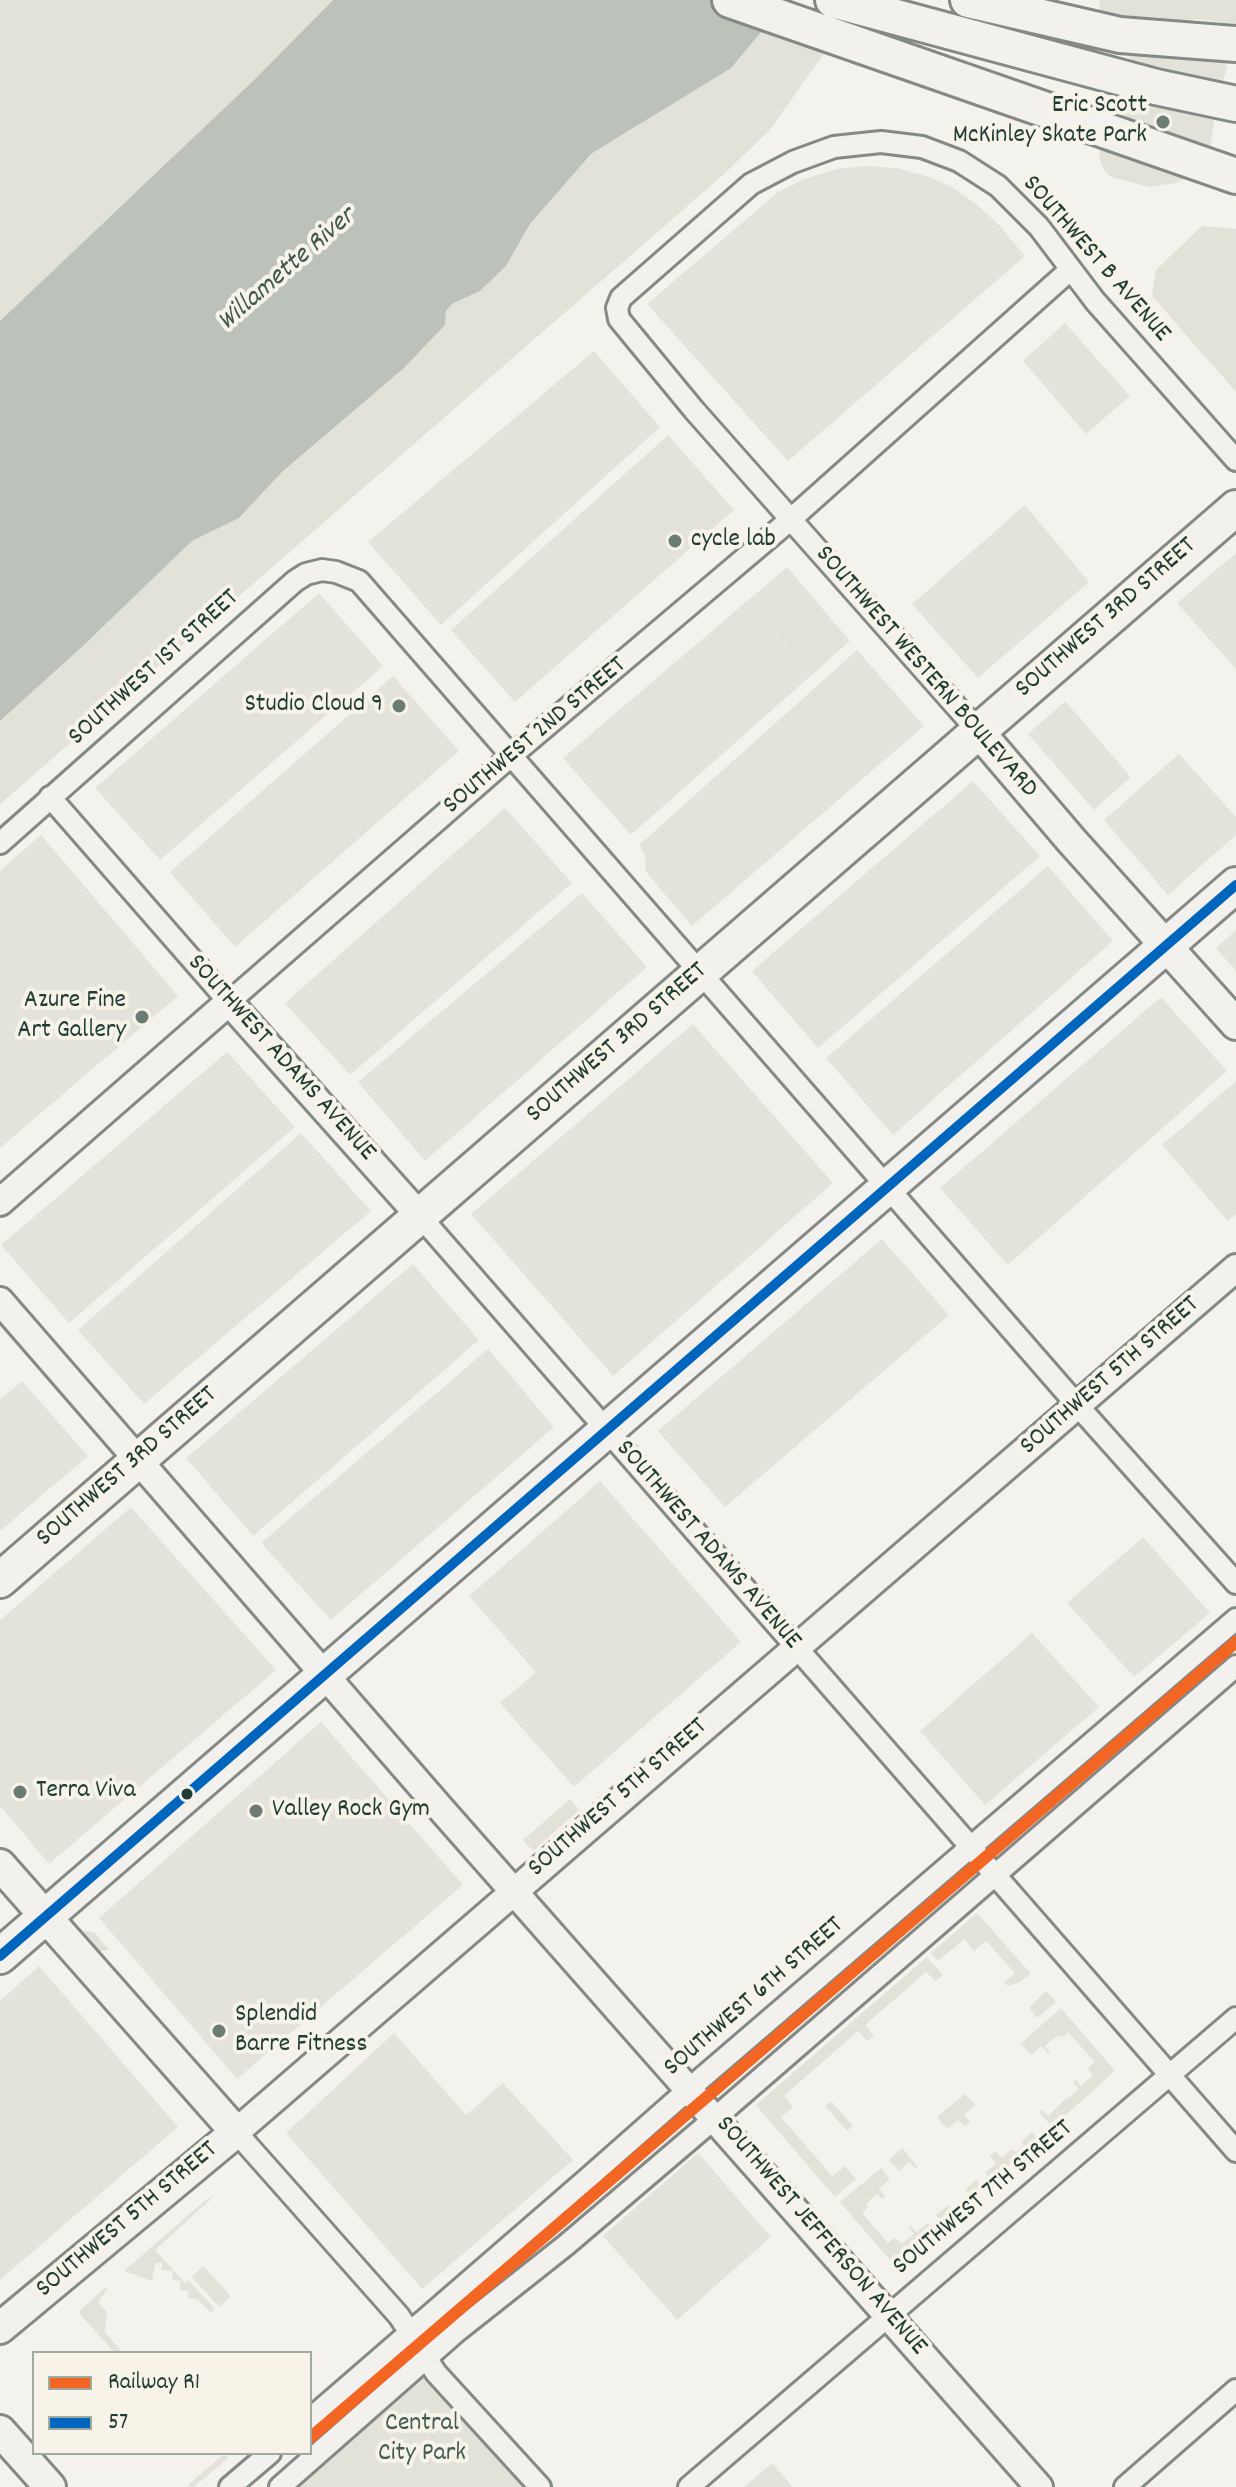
<!DOCTYPE html>
<style>
body{margin:0}
#map{position:relative;width:1236px;height:2487px;overflow:hidden;background:#f4f2ec;font-family:Dekko,sans-serif}
canvas{display:block}
.legend{position:absolute;left:32px;top:2351px;width:280px;height:104px;box-sizing:border-box;background:#f7f3e8;border:2px solid #a1aaa0;margin:0;padding:10px 14px;list-style:none;font-size:24px;color:#1f3d34}
.legend li{display:flex;align-items:center;gap:16px;height:40px}
.legend b{width:40px;border:2px solid #a1aaa0}
</style>
<div id="map">
<canvas width="1236" height="2487"></canvas>
<ul class="legend">
<li><b style="height:10px;background:#f26522"></b>Railway R1</li>
<li><b style="height:10px;background:#0065bd"></b>57</li>
</ul>
</div>
<script>
const context = document.querySelector('canvas').getContext('2d');
context.lineJoin = 'round';
function fill(path, color) { context.fillStyle = color; context.fill(path, 'evenodd'); }
const shape = rows => new Path2D(rows.map(r => 'M' + r).join(''));
function trace(path, color, width, dash) { context.strokeStyle = color; context.lineWidth = width; context.lineCap = dash ? 'butt' : 'round'; context.setLineDash(dash || []); context.stroke(path); }
function label(font, color, halo, rows, align = 'center') {
  context.font = font + ' Dekko,sans-serif'; context.lineWidth = 8; context.setLineDash([]); context.textBaseline = 'middle'; context.strokeStyle = halo; context.fillStyle = color; for (const [text, x, y, turn = 0] of rows) {
    context.save(); context.translate(x, y); context.rotate((+turn || 0) * Math.PI / 180); context.textAlign = isNaN(turn) ? turn : align; if (halo) context.strokeText(text, 0, 0); context.fillText(text, 0, 0); context.restore();
  }
}
fill(shape([
 [864,166,897,168,929,177,952,187,975,203,998,224,1025,256,788,461,647,304,778,192,804,179,836,169],
 [1065,323,1130,396,1086,434,1023,361],
 [594,351,660,427,441,625,368,542],
 [668,435,734,510,515,702,451,630],
 [1025,505,1089,582,978,678,912,604],
 [1236,553,1236,669,1177,603],
 [787,567,850,641,631,835,563,758],
 [319,593,383,666,160,860,95,788],
 [857,650,924,726,692,926,646,872,645,855,639,845],
 [393,676,459,751,235,947,170,872],
 [1065,701,1131,777,1094,810,1028,734],
 [1179,754,1236,817,1236,835,1168,895,1104,820],
 [973,781,1040,856,818,1048,752,971],
 [505,808,572,883,350,1075,285,1003],
 [41,835,178,996,0,1148,0,871],
 [1048,866,1113,941,893,1135,826,1058],
 [582,893,647,967,425,1161,358,1082],
 [1236,930,1236,971,1216,948],
 [1161,997,1227,1071,1008,1265,940,1188],
 [693,1024,833,1183,613,1376,471,1214],
 [227,1052,295,1127,69,1323,1,1245],
 [1236,1081,1236,1214,1228,1221,1162,1145],
 [301,1133,371,1211,144,1404,78,1330],
 [882,1239,949,1315,725,1507,658,1431],
 [413,1264,479,1340,253,1536,186,1458],
 [488,1349,554,1427,331,1620,261,1543],
 [22,1381,88,1456,0,1531,0,1400],
 [600,1481,741,1642,574,1787,500,1703,536,1672,469,1596],
 [131,1507,276,1670,49,1864,0,1806,0,1620],
 [1143,1537,1210,1613,1134,1677,1067,1603],
 [1032,1633,1099,1707,985,1805,920,1731],
 [321,1722,463,1885,237,2079,99,1918],
 [39,1966,178,2127,0,2280,0,2001],
 [394,2033,466,2115,503,2083,573,2160,422,2289,286,2133],
 [698,2153,771,2237,677,2320,603,2236],
 [772,2463,793,2487,744,2487]
]), '#e4e3db');
fill(shape([
 [0,0,333,0,255,79,0,321],
 [1099,0,1236,0,1236,24,1195,19,1182,27,1122,24,1100,15],
 [765,27,827,49,770,130,722,176,0,804,0,721,83,646,192,541,239,518,282,472,404,368,445,325,446,311,452,304,480,291,506,266,530,224,591,154,636,127],
 [1132,46,1218,54,1227,68,1219,94,1209,153,1189,177,1176,183,1150,187,1111,177,1104,170,1099,158,1100,144,1109,135],
 [1202,226,1236,229,1236,392,1152,296,1156,270],
 [786,573,842,639,809,668,752,603],
 [570,1799,579,1810,533,1851,523,1840],
 [977,1913,1031,1974,1018,1983,1008,1986,1004,1983,1015,1973,986,1941,974,1951,964,1939,938,1961,931,1953],
 [82,1931,94,1932,109,1950,90,1952,78,1936],
 [927,1957,943,1975,936,1981,926,1972,865,2025,874,2036,867,2041,858,2031,784,2096,793,2107,781,2117,832,2176,845,2166,856,2179,835,2197,756,2105],
 [1046,1991,1056,2002,1037,2018,1029,2008],
 [1061,2008,1115,2071,1052,2127,1039,2112,1042,2110,1048,2116,1066,2098,1067,2099,1079,2089,1073,2082,1075,2080,1081,2086,1093,2075,1088,2068,1095,2062,1068,2032,1061,2038,1058,2035,1045,2046,1050,2052,1048,2053,1041,2046,1031,2055,1021,2043],
 [965,2094,975,2105,964,2115,970,2122,965,2126,958,2120,947,2129,937,2117],
 [831,2101,853,2126,847,2131,825,2106],
 [1032,2132,1039,2139,972,2198,965,2190,976,2180,980,2184,988,2177,985,2173,996,2163,990,2156,995,2151,1002,2158,1012,2149,1016,2152,1024,2145,1021,2142],
 [902,2148,918,2167,916,2169,909,2162,899,2171,889,2160],
 [881,2168,890,2179,879,2189,885,2196,882,2199,877,2194,866,2204,868,2207,862,2213,888,2243,895,2237,902,2244,914,2234,908,2226,910,2225,916,2232,928,2223,931,2226,939,2219,936,2215,948,2205,954,2212,894,2265,840,2202],
 [214,2196,155,2250,185,2283,188,2280,215,2309,211,2313,197,2299,188,2298,189,2291,180,2290,181,2281,172,2280,173,2271,162,2270,162,2263,155,2263,152,2281,124,2271,208,2198],
 [203,2266,228,2293,230,2297,219,2307,192,2277],
 [107,2286,107,2290,98,2302,107,2312,105,2332,123,2353,115,2353,78,2312],
 [422,2376,428,2377,435,2383,526,2487,295,2487,384,2410,386,2402,416,2377],
 [224,2454,228,2458,194,2487,187,2486]
]), '#e2e2d9');
fill(shape([
 [333,0,788,0,731,68,591,154,530,224,506,266,480,291,452,304,446,311,445,325,404,368,282,472,239,518,192,541,83,646,0,721,0,321,255,79]
]), '#bcc2b9');
const minor = shape([
 [978,731,694,410,619,319,617,308,621,298,751,184,793,162,834,147,881,142,922,147,959,161,998,186,1039,227,1095,301,1236,460],
 [50,797,229,1002,511,756,790,520,1070,270],
 [0,843,295,581,306,574,322,570,336,572,359,581,1078,1406,1236,1583],
 [419,1215,1236,2151],
 [236,2132,399,2316,436,2373,540,2487],
 [310,2419,587,2179,689,2089,1236,1619],
 [230,2487,270,2453],
 [280,2487,456,2332,566,2245,715,2118,1236,1666],
 [689,2487,1236,2018],
 [1125,2487,1236,2390]
]);
const tertiary = shape([
 [0,1202,229,1002,419,1215],
 [0,1301,441,1809,1039,2487],
 [236,2132,1236,1268]
]);
const secondary = shape([
 [978,731,1071,840,1236,1024],
 [0,1865,236,2132,0,2328],
 [0,2431,50,2487]
]);
const trunk = shape([
 [730,0,1236,176],
 [833,0,1156,87,1236,104],
 [968,0,1120,35,1236,44],
 [0,1580,1236,508],
 [0,1956,1236,885]
]);
trace(minor, '#848985', 26);
trace(tertiary, '#848985', 32);
trace(secondary, '#848985', 36);
trace(trunk, '#848985', 40);
trace(minor, '#f2f1ed', 20);
trace(tertiary, '#f2f1ed', 26);
trace(secondary, '#f2f1ed', 30);
trace(trunk, '#f2f1ed', 34);
trace(shape([
 [0,1956,1236,885]
]), '#0065bd', 10);
trace(shape([
 [310,2438,1236,1642]
]), '#f26522', 12);
for (const [x, y, r, color] of [
 [1163,122,8,"#6a7c74"],
 [675,541,8,"#6a7c74"],
 [399,706,8,"#6a7c74"],
 [142,1017,8,"#6a7c74"],
 [20,1792,8,"#6a7c74"],
 [187,1794,7,"#1f3d34"],
 [256,1811,8,"#6a7c74"],
 [219,2031,8,"#6a7c74"]
]) { const dot = new Path2D(); dot.arc(x, y, r, 0, 2 * Math.PI); context.fillStyle = color; context.fill(dot); trace(dot, '#f7f3e8', 3); }
label('26px', '#1f3d34', '#f7f3e8', [
 ["Eric Scott",1147,107,"right"],
 ["McKinley Skate Park",1147,137,"right"],
 ["cycle lab",691,541],
 ["Studio Cloud 9",383,706,"right"],
 ["Azure Fine",126,1002,"right"],
 ["Art Gallery",126,1032,"right"],
 ["Terra Viva",36,1792],
 ["Valley Rock Gym",272,1811],
 ["Splendid",235,2016],
 ["Barre Fitness",235,2046]
], 'left');
label('26px', '#1f3d34', '#f7f3e8', [
 ["SOUTHWEST B AVENUE",1095,260,49],
 ["SOUTHWEST 3RD STREET",1107,619,-41],
 ["SOUTHWEST 1ST STREET",155,669,-42],
 ["SOUTHWEST WESTERN BOULEVARD",925,673,49],
 ["SOUTHWEST 2ND STREET",536,737,-40],
 ["SOUTHWEST 3RD STREET",618,1044,-41],
 ["SOUTHWEST ADAMS AVENUE",280,1059,48],
 ["SOUTHWEST 5TH STREET",1111,1377,-41],
 ["SOUTHWEST 3RD STREET",128,1468,-41],
 ["SOUTHWEST ADAMS AVENUE",707,1546,49],
 ["SOUTHWEST 5TH STREET",619,1799,-41],
 ["SOUTHWEST 6TH STREET",755,1998,-41],
 ["SOUTHWEST 7TH STREET",984,2199,-40],
 ["SOUTHWEST 5TH STREET",128,2221,-40],
 ["SOUTHWEST JEFFERSON AVENUE",820,2237,49]
]);
label('26px', '#435b52', '#f7f3e8', [
 ["Central",422,2425],
 ["City Park",422,2455]
]);
label('italic 28px', '#405950', '#f7f3e8', [
 ["Willamette River",288,271,-41]
]);
</script>
